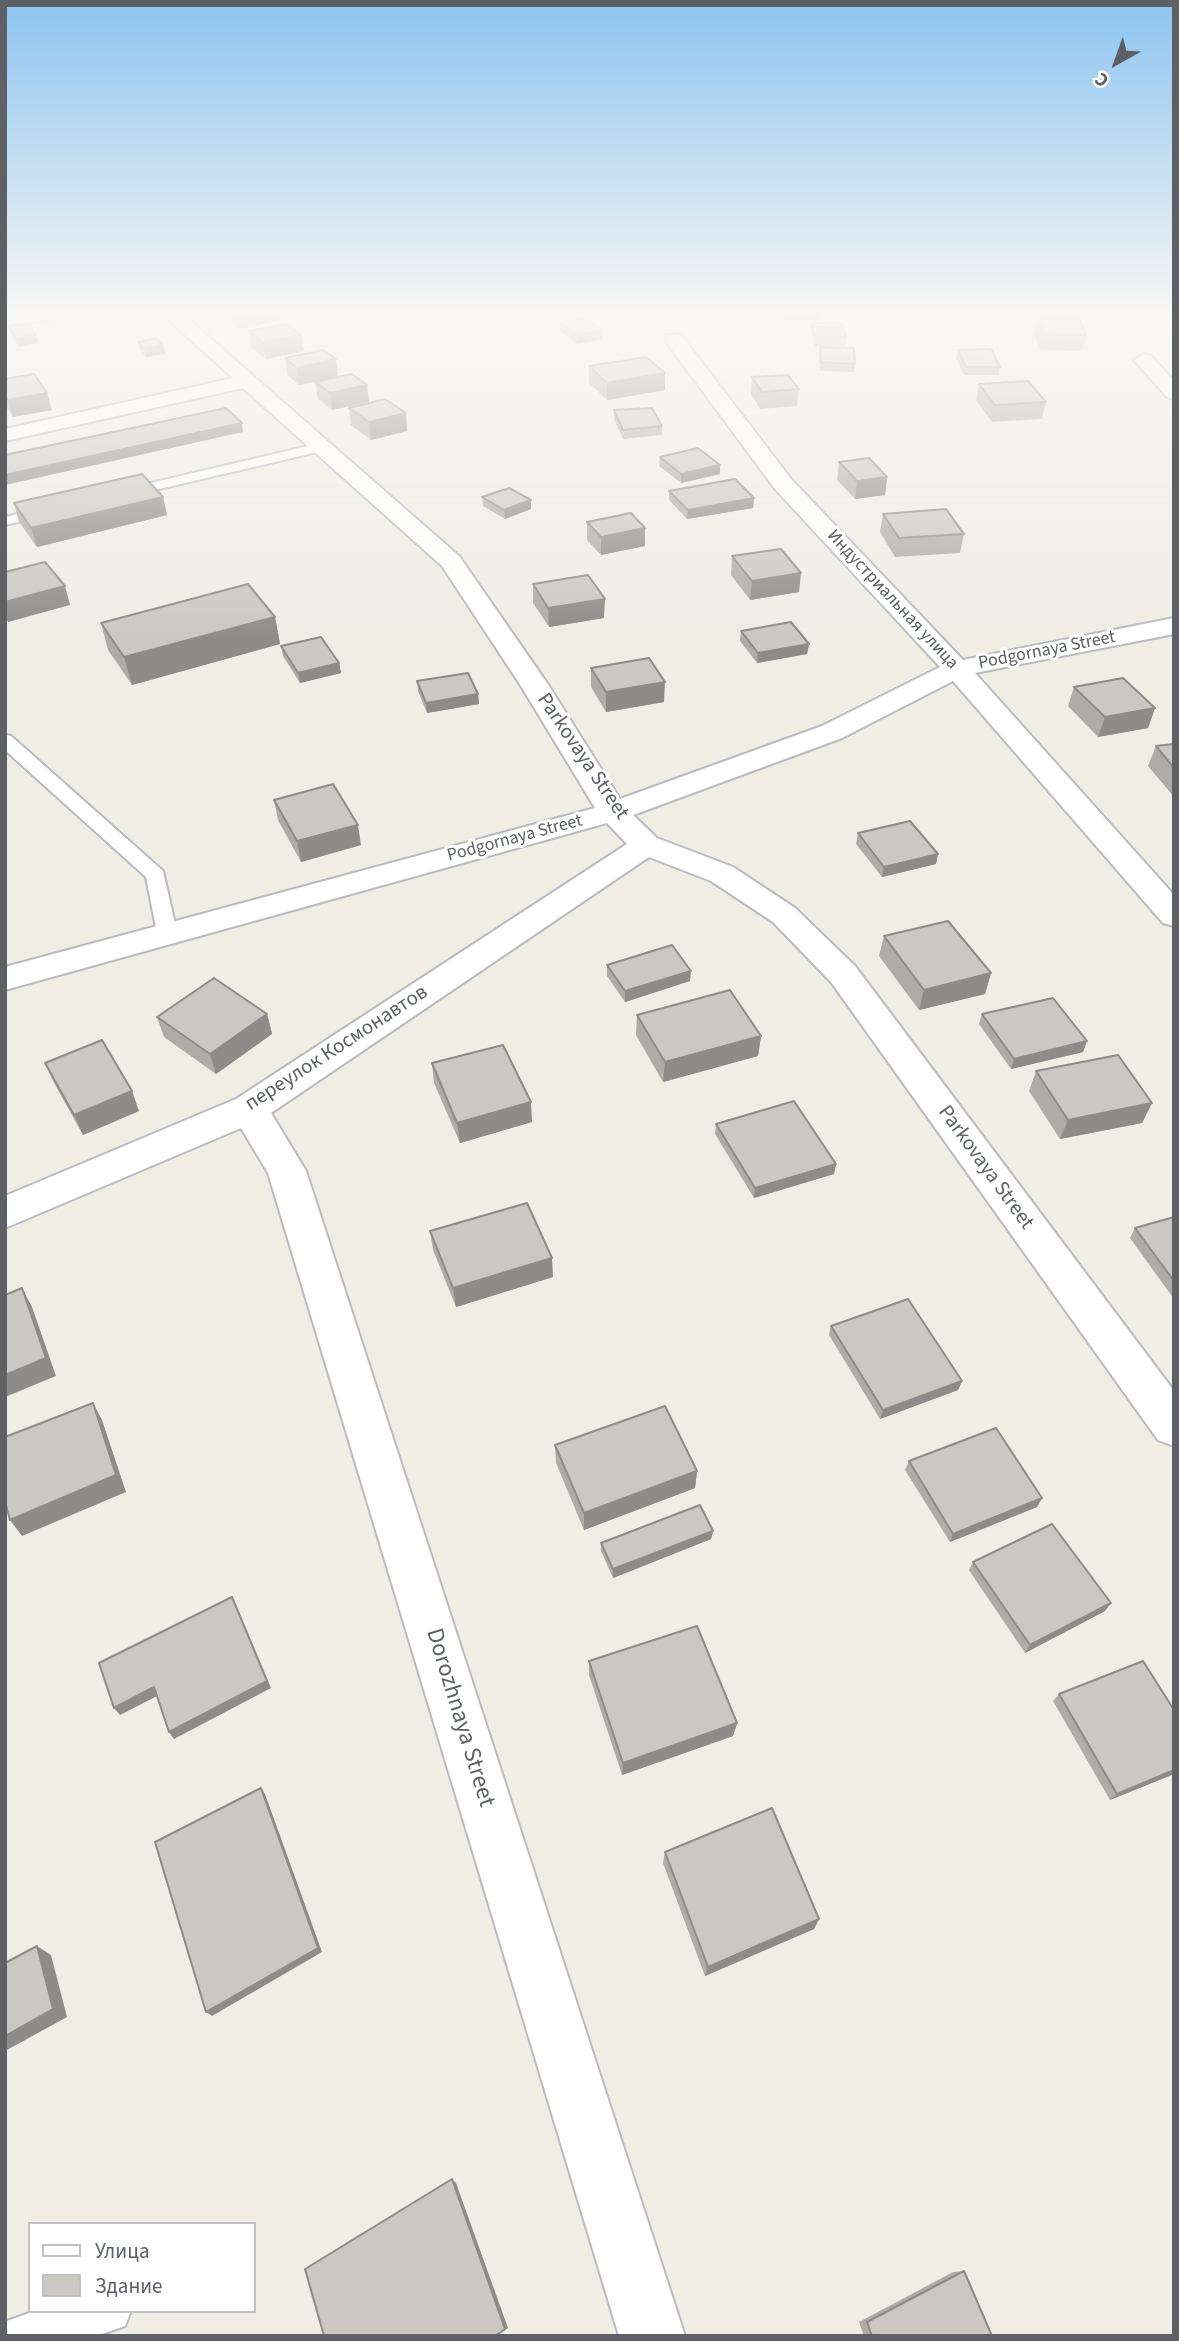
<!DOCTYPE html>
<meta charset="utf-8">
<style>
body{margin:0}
#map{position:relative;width:1179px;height:2341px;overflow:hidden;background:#f0ede5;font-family:"Source Sans 3",sans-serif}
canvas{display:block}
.frame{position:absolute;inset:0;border:7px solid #5d6166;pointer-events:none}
.legend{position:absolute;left:28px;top:2222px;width:228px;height:91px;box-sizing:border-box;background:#fff;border:2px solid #bec0c2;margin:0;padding:9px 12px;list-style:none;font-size:21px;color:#5d6166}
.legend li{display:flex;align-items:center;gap:14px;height:35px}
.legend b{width:35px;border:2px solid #bec0c2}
.north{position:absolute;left:1081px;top:28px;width:70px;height:70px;-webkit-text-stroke:5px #fff;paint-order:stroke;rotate:220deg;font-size:19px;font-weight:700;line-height:28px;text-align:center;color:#5d6166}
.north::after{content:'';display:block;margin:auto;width:24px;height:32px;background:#5d6166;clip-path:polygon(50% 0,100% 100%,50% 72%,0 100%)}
</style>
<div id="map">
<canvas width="1179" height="2341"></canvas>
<div class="frame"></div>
<ul class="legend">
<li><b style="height:9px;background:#fff"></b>Улица</li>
<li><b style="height:19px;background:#cbc7c2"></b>Здание</li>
</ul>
<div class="north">С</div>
</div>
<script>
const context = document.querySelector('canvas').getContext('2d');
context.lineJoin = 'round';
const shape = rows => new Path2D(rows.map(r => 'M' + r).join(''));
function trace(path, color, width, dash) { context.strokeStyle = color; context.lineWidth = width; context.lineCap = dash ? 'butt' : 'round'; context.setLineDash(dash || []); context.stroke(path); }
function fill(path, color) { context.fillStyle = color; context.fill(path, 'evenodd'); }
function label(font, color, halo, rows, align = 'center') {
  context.font = font + ' "Source Sans 3",sans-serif'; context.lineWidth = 6; context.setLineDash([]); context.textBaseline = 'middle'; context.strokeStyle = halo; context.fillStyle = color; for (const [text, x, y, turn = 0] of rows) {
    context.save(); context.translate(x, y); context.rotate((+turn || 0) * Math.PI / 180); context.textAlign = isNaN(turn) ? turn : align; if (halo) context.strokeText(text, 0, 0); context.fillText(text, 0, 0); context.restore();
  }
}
const lane = shape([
 [321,443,328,447,326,450,121,498,114,494,121,490,321,443],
 [51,506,58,510,56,513,5,525,5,517,51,506],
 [5,735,11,736,163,871,177,933,174,938,160,938,157,933,146,877,5,750,5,735],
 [35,2311,131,2311,125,2326,96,2336,5,2336,7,2321,35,2311]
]);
const street = shape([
 [37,311,82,311,73,316,5,327,5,316,37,311],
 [159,311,179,311,459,556,549,686,620,799,822,726,940,667,775,489,667,343,665,339,667,335,681,335,791,479,963,660,1174,618,1174,634,975,673,1174,895,1174,926,1163,923,953,681,842,738,633,815,657,838,733,867,795,908,855,966,1174,1391,1174,1446,1158,1440,831,982,773,922,711,881,649,857,271,1113,306,1171,685,2336,619,2336,268,1173,241,1128,5,1228,5,1196,236,1099,627,844,607,823,5,990,5,967,595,808,521,686,442,566,243,388,5,441,5,429,233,378,159,311],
 [1144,354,1151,356,1174,381,1174,399,1167,397,1134,360,1144,354]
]);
trace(lane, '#b8bbbf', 4);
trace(street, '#b8bbbf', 4);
fill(lane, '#fff');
fill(street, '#fff');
fill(shape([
 [221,311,278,311,279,321,239,329,221,314],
 [783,311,822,311,821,321,785,320],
 [1037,317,1086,335,1082,351,1040,350,1034,334],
 [560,322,603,339,577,344,560,331],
 [812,323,846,337,845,346,814,346,811,331],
 [8,326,39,343,18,347,11,335],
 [249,331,301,335,304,351,266,359,252,348],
 [138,342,163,345,165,354,146,357,140,350],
 [820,347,855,364,854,372,820,371,819,355],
 [958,350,1000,367,999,375,964,375,956,358],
 [285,358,336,359,338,376,299,385,287,375],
 [589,366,665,373,665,390,607,400,589,383],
 [752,377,799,389,797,406,760,409,751,394],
 [5,379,52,410,13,417,5,405],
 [315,382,369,402,332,410,318,399],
 [979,384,1046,402,1042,419,992,422,976,401],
 [349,408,407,431,371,440,351,425],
 [614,410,662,426,662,435,623,439,614,419],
 [660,457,720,474,681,483,659,466],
 [839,462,887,477,885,495,855,499,837,480],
 [669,491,754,498,753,508,687,519,669,500],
 [163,497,167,515,37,547,19,522,14,503],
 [482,497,531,509,505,519,483,506],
 [883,514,964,534,960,553,895,557,880,532],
 [587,522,645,528,645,546,601,555,587,540],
 [732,556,799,592,750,600,731,575],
 [533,584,604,618,549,627,533,603],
 [275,617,280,644,132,685,108,650,101,623],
 [741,631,809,644,807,654,757,663,740,641],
 [281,646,339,663,341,673,300,683,283,656],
 [591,668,664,702,606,712,591,687],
 [417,681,478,694,479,704,427,713,418,691],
 [1074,687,1155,708,1148,728,1098,737,1068,706],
 [1174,744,1174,797,1148,766,1156,746],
 [274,800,361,845,301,862,278,820],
 [858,833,938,854,936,864,882,877,856,844],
 [884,936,991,973,985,994,919,1010,879,956],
 [607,965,690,981,625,1002,607,976],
 [267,1014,272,1034,216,1074,164,1037,157,1017],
 [982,1014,1087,1041,1083,1052,1011,1069,979,1024],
 [637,1015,761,1036,758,1056,663,1082,636,1035],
 [45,1063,139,1111,83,1135,54,1083],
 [432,1063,532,1122,460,1143,434,1083],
 [1036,1071,1152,1103,1142,1123,1060,1139,1029,1091],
 [716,1124,836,1164,834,1174,754,1198,715,1134],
 [1174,1217,1174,1299,1130,1238,1135,1228],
 [430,1231,553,1277,456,1307,433,1250],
 [831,1326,962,1381,958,1390,880,1419,829,1335],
 [555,1445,697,1471,695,1488,584,1530,556,1463],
 [909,1461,1042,1498,1037,1507,950,1542,905,1470],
 [713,1531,711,1539,613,1578,601,1551,601,1543],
 [973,1562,1105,1611,1025,1653,969,1570],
 [589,1661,737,1723,733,1736,622,1775,589,1675],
 [1059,1694,1174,1774,1110,1800,1053,1701],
 [665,1852,819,1919,814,1929,705,1976,663,1863],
 [964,2271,992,2336,864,2336,859,2322,953,2272]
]), '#afaba7');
fill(shape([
 [244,311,278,311,279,321,239,329,236,313],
 [603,330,603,339,577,344,577,335],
 [36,335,39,343,18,347,16,338],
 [301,335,304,351,266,359,263,343],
 [163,345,165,354,146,357,144,349],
 [336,359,338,376,299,385,297,368],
 [665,373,665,390,607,400,607,383],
 [367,385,369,402,332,410,330,393],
 [47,393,52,410,13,417,8,400],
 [406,413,407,431,371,440,369,422],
 [242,423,243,432,5,485,5,475],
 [720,465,720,474,681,483,681,474],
 [887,477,885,495,855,499,857,481],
 [163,497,167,515,37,547,31,528],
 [754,498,753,508,687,519,688,510],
 [531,500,531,509,505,519,504,510],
 [645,528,645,546,601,555,601,537],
 [801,573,799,592,750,600,752,581],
 [65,586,70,605,8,622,5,616,5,602],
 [605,599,604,618,549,627,548,608],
 [275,617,280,644,132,685,124,657],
 [809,644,807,654,757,663,758,653],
 [339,663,341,673,300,683,298,673],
 [665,682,664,702,606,712,606,692],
 [478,694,479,704,427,713,426,703],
 [1155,708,1148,728,1098,737,1105,717],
 [358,825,361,845,301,862,297,841],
 [938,854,936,864,882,877,884,867],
 [691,971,690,981,625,1002,625,991],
 [991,973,985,994,919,1010,924,990],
 [267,1014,272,1034,216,1074,210,1054],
 [761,1036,758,1056,663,1082,665,1062],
 [1087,1041,1083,1052,1011,1069,1014,1059],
 [132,1091,139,1111,83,1135,74,1115],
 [531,1102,532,1122,460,1143,457,1123],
 [1152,1103,1142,1123,1060,1139,1068,1120],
 [836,1164,834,1174,754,1198,755,1188],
 [552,1258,553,1277,456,1307,453,1288],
 [22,1288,32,1307,56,1376,5,1397,5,1375],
 [962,1381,958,1390,880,1419,883,1410],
 [93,1403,102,1420,126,1492,22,1536,10,1520],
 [697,1471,695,1488,584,1530,584,1513],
 [1042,1498,1037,1507,950,1542,953,1534],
 [713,1531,711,1539,613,1578,613,1569],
 [232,1597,271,1688,174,1739,169,1732],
 [1111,1603,1105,1611,1025,1653,1030,1645],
 [154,1687,159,1695,120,1715,114,1708],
 [737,1723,733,1736,622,1775,623,1763],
 [1174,1770,1174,1774,1110,1800,1117,1794],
 [261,1788,265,1794,322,1952,212,2016,206,2012],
 [819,1919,814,1929,705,1976,708,1967],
 [37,1946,51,1955,67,2017,5,2051,5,2036],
 [452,2179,456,2183,508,2328,496,2336,495,2336]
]), '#8e8b88');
const building = shape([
 [1037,317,1079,318,1086,335,1044,334,1037,317],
 [585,318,603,330,577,335,560,322,585,318],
 [29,323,36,335,16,338,8,326,29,323],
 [812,323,842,323,846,337,815,337,812,323],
 [287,324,301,335,263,343,249,331,287,324],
 [157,338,163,345,144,349,138,342,157,338],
 [820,347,854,348,855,364,821,362,820,347],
 [991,349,1000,367,966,367,958,350,991,349],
 [323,350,336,359,297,368,285,358,323,350],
 [646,357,665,373,607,383,589,366,646,357],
 [34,374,47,393,8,400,5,396,5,379,34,374],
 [352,374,367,385,330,393,315,382,352,374],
 [788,375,799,389,762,392,752,377,788,375],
 [1028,381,1046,402,995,405,979,384,1028,381],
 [385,399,406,413,369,422,349,408,385,399],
 [226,408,242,423,5,475,5,455,226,408],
 [652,408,662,426,623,430,614,410,652,408],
 [698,448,720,465,681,474,660,457,698,448],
 [869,458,887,477,857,481,839,462,869,458],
 [142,474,163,497,31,528,14,503,142,474],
 [735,479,754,498,688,510,669,491,735,479],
 [509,488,531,500,504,510,482,497,509,488],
 [946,509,964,534,899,538,883,514,946,509],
 [631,513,645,528,601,537,587,522,631,513],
 [781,549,801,573,752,581,732,556,781,549],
 [45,562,65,586,5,602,5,572,45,562],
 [588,575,605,599,548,608,533,584,588,575],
 [248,584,275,617,124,657,101,623,248,584],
 [791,622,809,644,758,653,741,631,791,622],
 [321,637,339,663,298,673,281,646,321,637],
 [649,658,665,682,606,692,591,668,649,658],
 [468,673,478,694,426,703,417,681,468,673],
 [1123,678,1155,708,1105,717,1074,687,1123,678],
 [1174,744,1174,768,1156,746,1174,744],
 [333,784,358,825,297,841,274,800,333,784],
 [910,821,938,854,884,867,858,833,910,821],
 [948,921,991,973,924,990,884,936,948,921],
 [672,945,691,971,625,991,607,965,672,945],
 [214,978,267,1014,210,1054,157,1017,214,978],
 [730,990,761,1036,665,1062,637,1015,730,990],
 [1053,998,1087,1041,1014,1059,982,1014,1053,998],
 [102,1040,132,1091,74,1115,45,1063,102,1040],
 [503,1045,531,1102,457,1123,432,1063,503,1045],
 [1118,1055,1152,1103,1068,1120,1036,1071,1118,1055],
 [794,1101,836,1164,755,1188,716,1124,794,1101],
 [527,1203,552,1258,453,1288,430,1231,527,1203],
 [1174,1217,1174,1281,1135,1228,1174,1217],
 [22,1288,46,1358,5,1375,5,1295,22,1288],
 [908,1299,962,1381,883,1410,831,1326,908,1299],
 [93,1403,116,1475,10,1520,5,1502,5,1437,93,1403],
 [665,1406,697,1471,584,1513,555,1445,665,1406],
 [996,1428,1042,1498,953,1534,909,1461,996,1428],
 [700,1505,713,1531,613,1569,601,1543,700,1505],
 [1052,1524,1111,1603,1030,1645,973,1562,1052,1524],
 [232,1597,267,1681,169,1732,154,1687,114,1708,99,1663,232,1597],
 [697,1626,737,1723,623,1763,589,1661,697,1626],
 [1143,1661,1174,1710,1174,1770,1117,1794,1059,1694,1143,1661],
 [261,1788,318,1948,206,2012,155,1842,261,1788],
 [772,1808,819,1919,708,1967,665,1852,772,1808],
 [37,1946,53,2009,5,2036,5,1963,37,1946],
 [452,2179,505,2329,495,2336,324,2336,305,2269,452,2179],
 [964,2271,992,2336,872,2336,867,2322,964,2271]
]);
fill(building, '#cbc7c2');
trace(building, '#8e8b88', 2);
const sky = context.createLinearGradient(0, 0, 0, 639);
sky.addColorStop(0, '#8dc4f1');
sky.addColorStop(0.49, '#f8f7f3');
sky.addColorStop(1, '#f8f7f300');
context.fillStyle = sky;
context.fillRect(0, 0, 1179, 639);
label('18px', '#5d6166', '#fff', [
 ["Индустриальная улица",892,600,47],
 ["Podgornaya Street",1047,651,-11],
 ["Podgornaya Street",515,839,-15]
]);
label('21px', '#5d6166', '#fff', [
 ["Parkovaya Street",582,757,56],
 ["переулок Космонавтов",337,1049,-33],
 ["Parkovaya Street",985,1168,54]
]);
label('24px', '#5d6166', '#fff', [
 ["Dorozhnaya Street",459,1718,73]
]);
</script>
